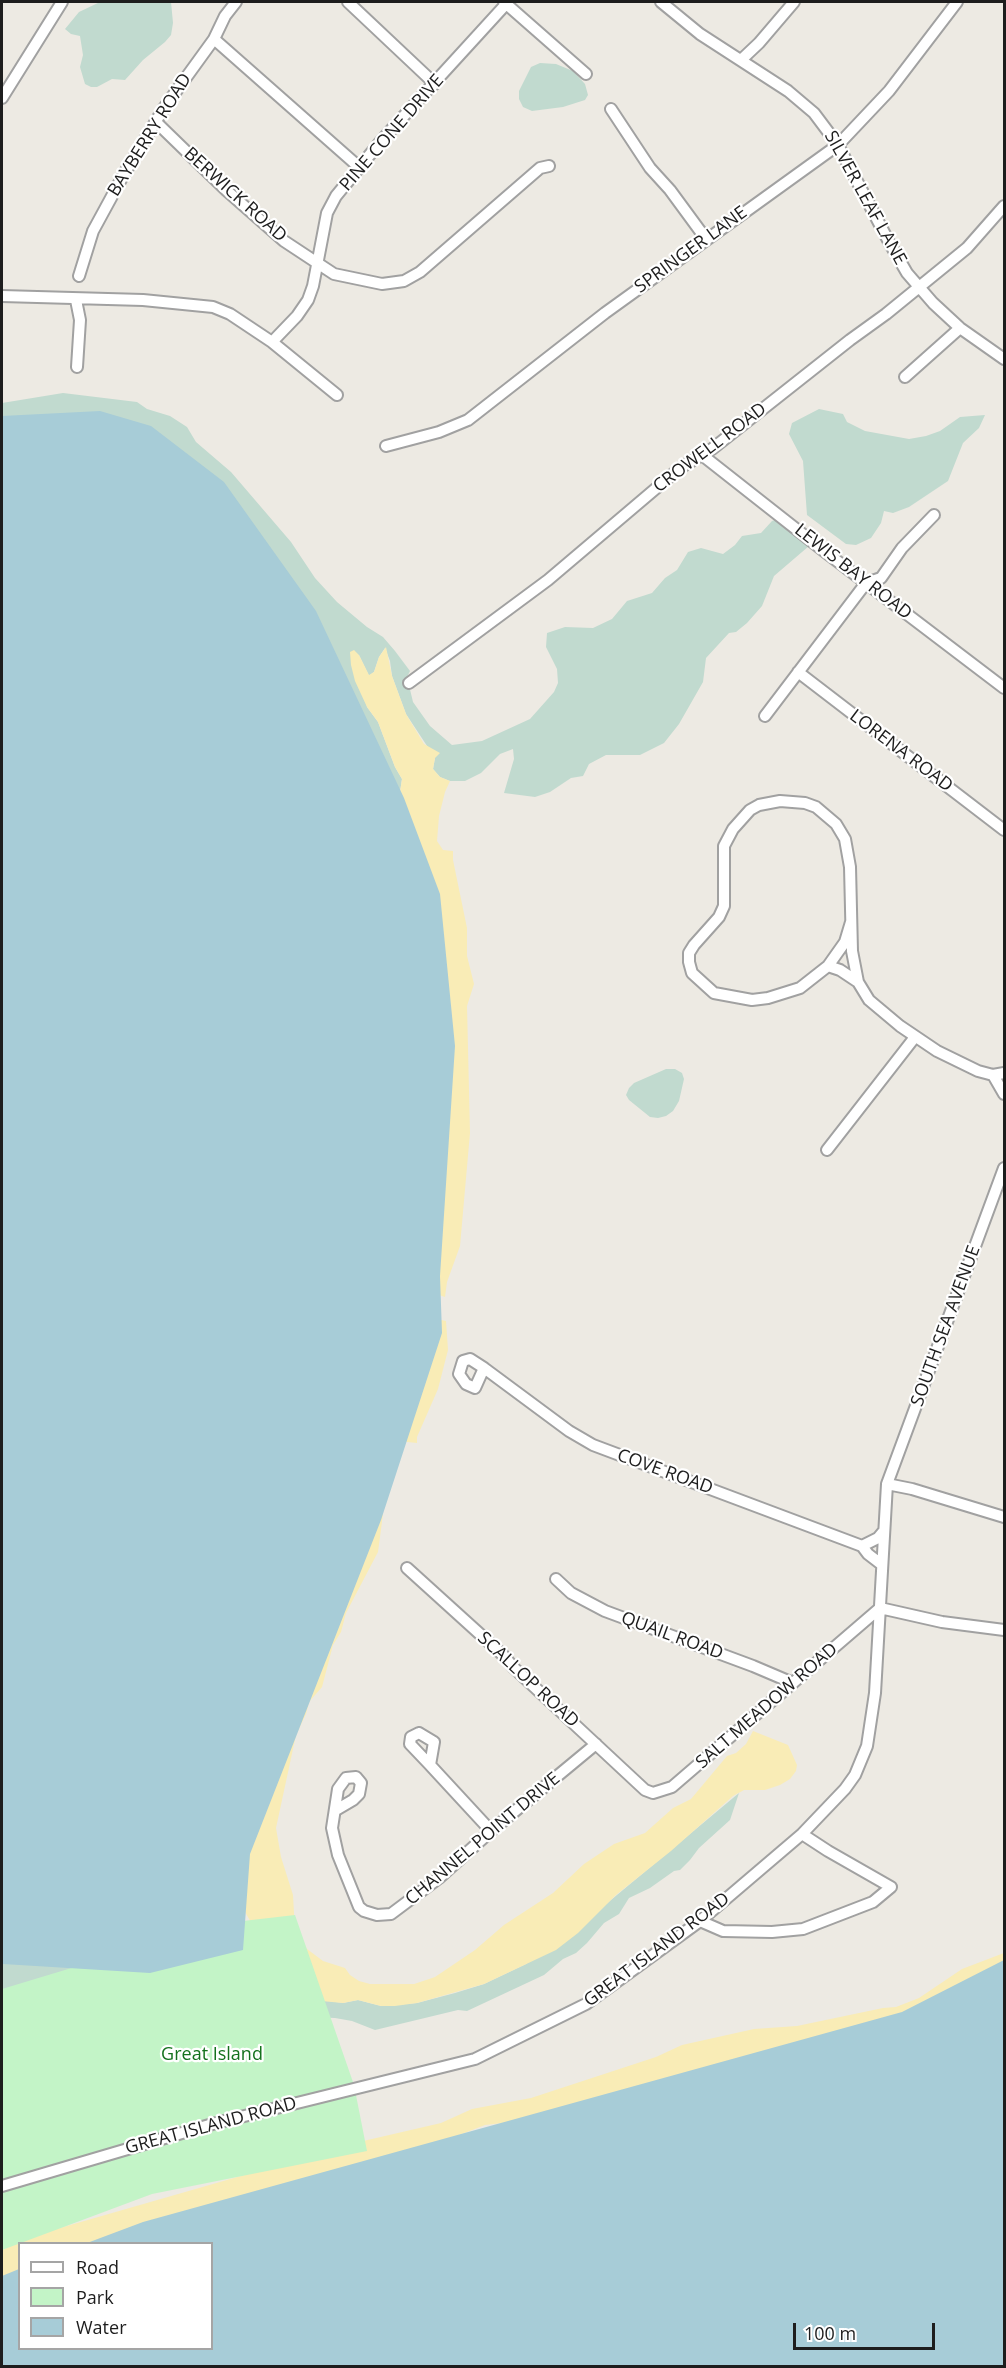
<!DOCTYPE html>
<style>
body{margin:0}
#map{position:relative;width:1006px;height:2368px;overflow:hidden;background:#edeae3;font-family:"Open Sans",sans-serif}
canvas{display:block}
.frame{position:absolute;inset:0;border:3px solid #1d1d1d;pointer-events:none}
.legend{position:absolute;left:18px;top:2242px;width:195px;height:108px;box-sizing:border-box;background:#fff;border:2px solid #a5a5a5;margin:0;padding:8px 10px;list-style:none;font-size:18px;color:#1d1d1d}
.legend li{display:flex;align-items:center;gap:12px;height:30px}
.legend b{width:30px;border:2px solid #a5a5a5}
.scale{position:absolute;left:793px;top:2323px;width:142px;height:27px;box-sizing:border-box;border:3px solid #1d1d1d;border-top:0;padding-left:8px;font-size:18px;line-height:21px;white-space:nowrap;color:#1d1d1d;-webkit-text-stroke:4px #fff;paint-order:stroke}
</style>
<div id="map">
<canvas width="1006" height="2368"></canvas>
<div class="frame"></div>
<ul class="legend">
<li><b style="height:8px;background:#fff"></b>Road</li>
<li><b style="height:16px;background:#c3f4c7"></b>Park</li>
<li><b style="height:16px;background:#a7ccd7"></b>Water</li>
</ul>
<div class="scale">100 m</div>
</div>
<script>
const context = document.querySelector('canvas').getContext('2d');
context.lineJoin = 'round';
function fill(path, color) { context.fillStyle = color; context.fill(path, 'evenodd'); }
const shape = rows => new Path2D(rows.map(r => 'M' + r).join(''));
function trace(path, color, width, dash) { context.strokeStyle = color; context.lineWidth = width; context.lineCap = dash ? 'butt' : 'round'; context.setLineDash(dash || []); context.stroke(path); }
function label(font, color, halo, rows, align = 'center') {
  context.font = font + ' "Open Sans",sans-serif'; context.lineWidth = 4.5; context.setLineDash([]); context.textBaseline = 'middle'; context.strokeStyle = halo; context.fillStyle = color; for (const [text, x, y, turn = 0] of rows) {
    context.save(); context.translate(x, y); context.rotate((+turn || 0) * Math.PI / 180); context.textAlign = isNaN(turn) ? turn : align; if (halo) context.strokeText(text, 0, 0); context.fillText(text, 0, 0); context.restore();
  }
}
fill(shape([
 [100,2,171,2,173,23,171,35,165,42,143,60,125,80,112,79,97,87,91,87,85,84,80,67,83,55,80,36,71,34,65,29,79,12],
 [540,63,556,64,573,71,585,84,588,95,585,100,563,107,532,111,523,107,519,99,519,91,531,67],
 [63,393,137,402,147,409,170,416,187,427,196,442,231,472,291,542,315,578,337,602,367,627,383,637,395,651,410,671,407,677,413,702,430,726,452,745,482,741,530,719,554,692,558,683,557,669,546,647,547,633,565,627,593,628,612,619,627,601,652,593,665,578,677,570,688,552,701,548,723,554,735,545,742,536,761,533,772,521,780,518,809,537,809,546,774,576,762,606,747,623,736,632,729,633,706,658,703,682,679,724,664,743,640,755,606,755,589,764,583,776,571,778,550,792,535,797,504,793,514,759,513,749,500,754,481,773,465,781,450,781,440,777,433,769,435,758,406,714,392,676,390,661,385,648,379,657,374,672,369,676,359,655,367,707,378,722,395,767,402,779,398,805,2,433,2,403],
 [819,409,843,414,847,422,865,431,909,439,926,436,940,431,960,417,985,415,979,428,963,443,948,481,909,507,893,513,884,511,881,523,871,538,856,545,846,544,807,515,803,461,789,434,792,423],
 [666,1069,675,1069,682,1073,684,1079,679,1101,673,1111,666,1116,658,1118,650,1117,629,1100,626,1095,629,1088,634,1083],
 [739,1793,730,1820,699,1848,690,1860,680,1870,674,1871,650,1888,629,1898,619,1914,604,1923,587,1943,576,1953,563,1959,544,1975,467,2011,458,2010,375,2030,352,2021,335,2018,2,2007,2,1963,30,1958,343,2003,358,2000,381,2006,417,2003,455,1993,484,1984,526,1964,599,1910]
]), '#c1dacf');
fill(shape([
 [386,647,392,676,406,714,424,744,440,753,435,758,433,769,440,777,450,781,445,792,439,816,437,841,443,850,453,851,453,860,467,928,467,956,474,984,467,1006,470,1133,460,1246,447,1282,445,1297,430,1292,398,805,402,779,395,767,378,722,367,707,355,681,351,665,350,652,354,650,359,655,369,675,374,672,379,657],
 [437,1319,446,1321,448,1350,438,1389,417,1437,417,1443,398,1441],
 [383,1483,383,1514,378,1552,346,1613,341,1632,333,1645,322,1687,309,1702,306,1714,296,1735,276,1828,281,1857,293,1895,295,1932,307,1949,323,1961,345,1968,350,1975,359,1981,370,1984,414,1984,435,1977,475,1950,504,1925,553,1893,584,1864,614,1844,645,1833,673,1808,691,1799,727,1756,736,1753,746,1744,753,1731,788,1745,797,1765,796,1771,790,1779,780,1785,765,1790,744,1790,733,1796,671,1851,616,1895,578,1933,556,1950,484,1984,417,2003,395,2006,381,2006,358,2000,343,2003,321,2001,252,1924,241,1905,249,1843],
 [1004,1953,1004,2006,520,2121,485,2125,449,2139,110,2243,20,2244,19,2273,2,2279,2,2250,46,2232,359,2142,441,2123,472,2109,531,2098,656,2057,682,2045,754,2029,797,2026,883,2008,896,2007,919,1998,962,1969]
]), '#f9ecb6');
fill(shape([
 [295,1915,354,2085,367,2151,152,2194,2,2250,2,1989,217,1924]
]), '#c3f4c7');
fill(shape([
 [100,411,151,426,224,482,316,611,404,798,440,894,455,1046,440,1276,442,1333,381,1520,250,1854,243,1950,150,1973,3,1964,2,1959,2,416],
 [1004,1960,1004,2366,2,2366,2,2276,19,2269,20,2348,212,2348,212,2244,87,2243,143,2222,902,2012]
]), '#a7ccd7');
const minor = shape([
 [348,2,435,84],
 [504,2,586,74],
 [661,2,700,34,788,91,814,113,838,145,889,242,907,273,933,303,960,328,1004,359],
 [214,39,359,167],
 [741,60,759,43,794,2],
 [2,98,62,2],
 [611,109,650,168,670,190,706,239],
 [157,123,226,190,284,241,334,274,382,284,404,281,420,272,540,168,549,166],
 [79,276,93,231,124,174,164,108,214,39,225,16,236,2],
 [2,296,143,300,213,307,230,314,272,342,337,395],
 [76,300,80,320,77,367],
 [272,342,297,316,308,300,313,286,327,213,336,196,381,141,508,2],
 [905,377,960,328],
 [386,446,439,432,468,420,605,313,838,145,889,91,957,2],
 [702,455,824,551,1004,688],
 [866,583,881,578,902,548,934,515],
 [798,672,1004,830],
 [409,683,548,580,680,468,712,449,850,340,886,314,967,248,1004,206],
 [765,716,866,583],
 [851,922,845,942,828,966,800,988,768,998,752,1000,714,993,692,973,689,962,689,953,694,945,719,917,724,906,724,846,733,829,750,810,759,805,780,801,805,803,816,807,836,824,845,839,850,867,852,951,858,982,869,1000,900,1026,937,1051,978,1071,993,1075,1004,1073],
 [828,966,840,970,858,982],
 [993,1075,1004,1094],
 [827,1150,915,1037],
 [484,1368,475,1388,466,1384,459,1374,463,1361,470,1359,484,1368,569,1431,593,1445,862,1546,878,1538,883,1532],
 [887,1484,912,1489,1004,1517],
 [862,1546,868,1554,881,1564],
 [407,1568,503,1655,514,1668,645,1790,653,1793,672,1787,880,1608,942,1622,1004,1630],
 [556,1579,571,1593,605,1611,753,1666,793,1683],
 [419,1733,434,1742,430,1765,410,1744,411,1737,419,1733],
 [430,1765,491,1831],
 [336,1810,353,1800,359,1794,361,1783,356,1777,346,1778,338,1789,332,1828,338,1855,359,1907,364,1911,377,1915,391,1914,439,1878,491,1831,596,1744],
 [700,1921,723,1931,772,1932,803,1929,873,1902,891,1887,828,1851,802,1834],
 [2,2186,216,2123,475,2059,586,2004,700,1921,802,1834,845,1789,855,1775,867,1746,875,1693,887,1484,1004,1168]
]);
trace(minor, '#a1a1a1', 14);
trace(minor, '#fff', 10);
label('18px', '#1d1d1d', '#fff', [
 ["PINE CONE DRIVE",392,133,-49],
 ["BAYBERRY ROAD",150,135,-58],
 ["BERWICK ROAD",235,195,42],
 ["SILVER LEAF LANE",865,198,61],
 ["SPRINGER LANE",691,250,-36],
 ["CROWELL ROAD",710,448,-37],
 ["LEWIS BAY ROAD",853,572,38],
 ["LORENA ROAD",901,751,37],
 ["SOUTH SEA AVENUE",946,1326,-70],
 ["COVE ROAD",665,1472,20],
 ["QUAIL ROAD",672,1636,20],
 ["SCALLOP ROAD",528,1680,43],
 ["SALT MEADOW ROAD",767,1706,-41],
 ["CHANNEL POINT DRIVE",483,1839,-40],
 ["GREAT ISLAND ROAD",657,1950,-37],
 ["GREAT ISLAND ROAD",211,2126,-15]
]);
label('18px', '#14711d', '#fff', [
 ["Great Island",212,2055]
]);
</script>
